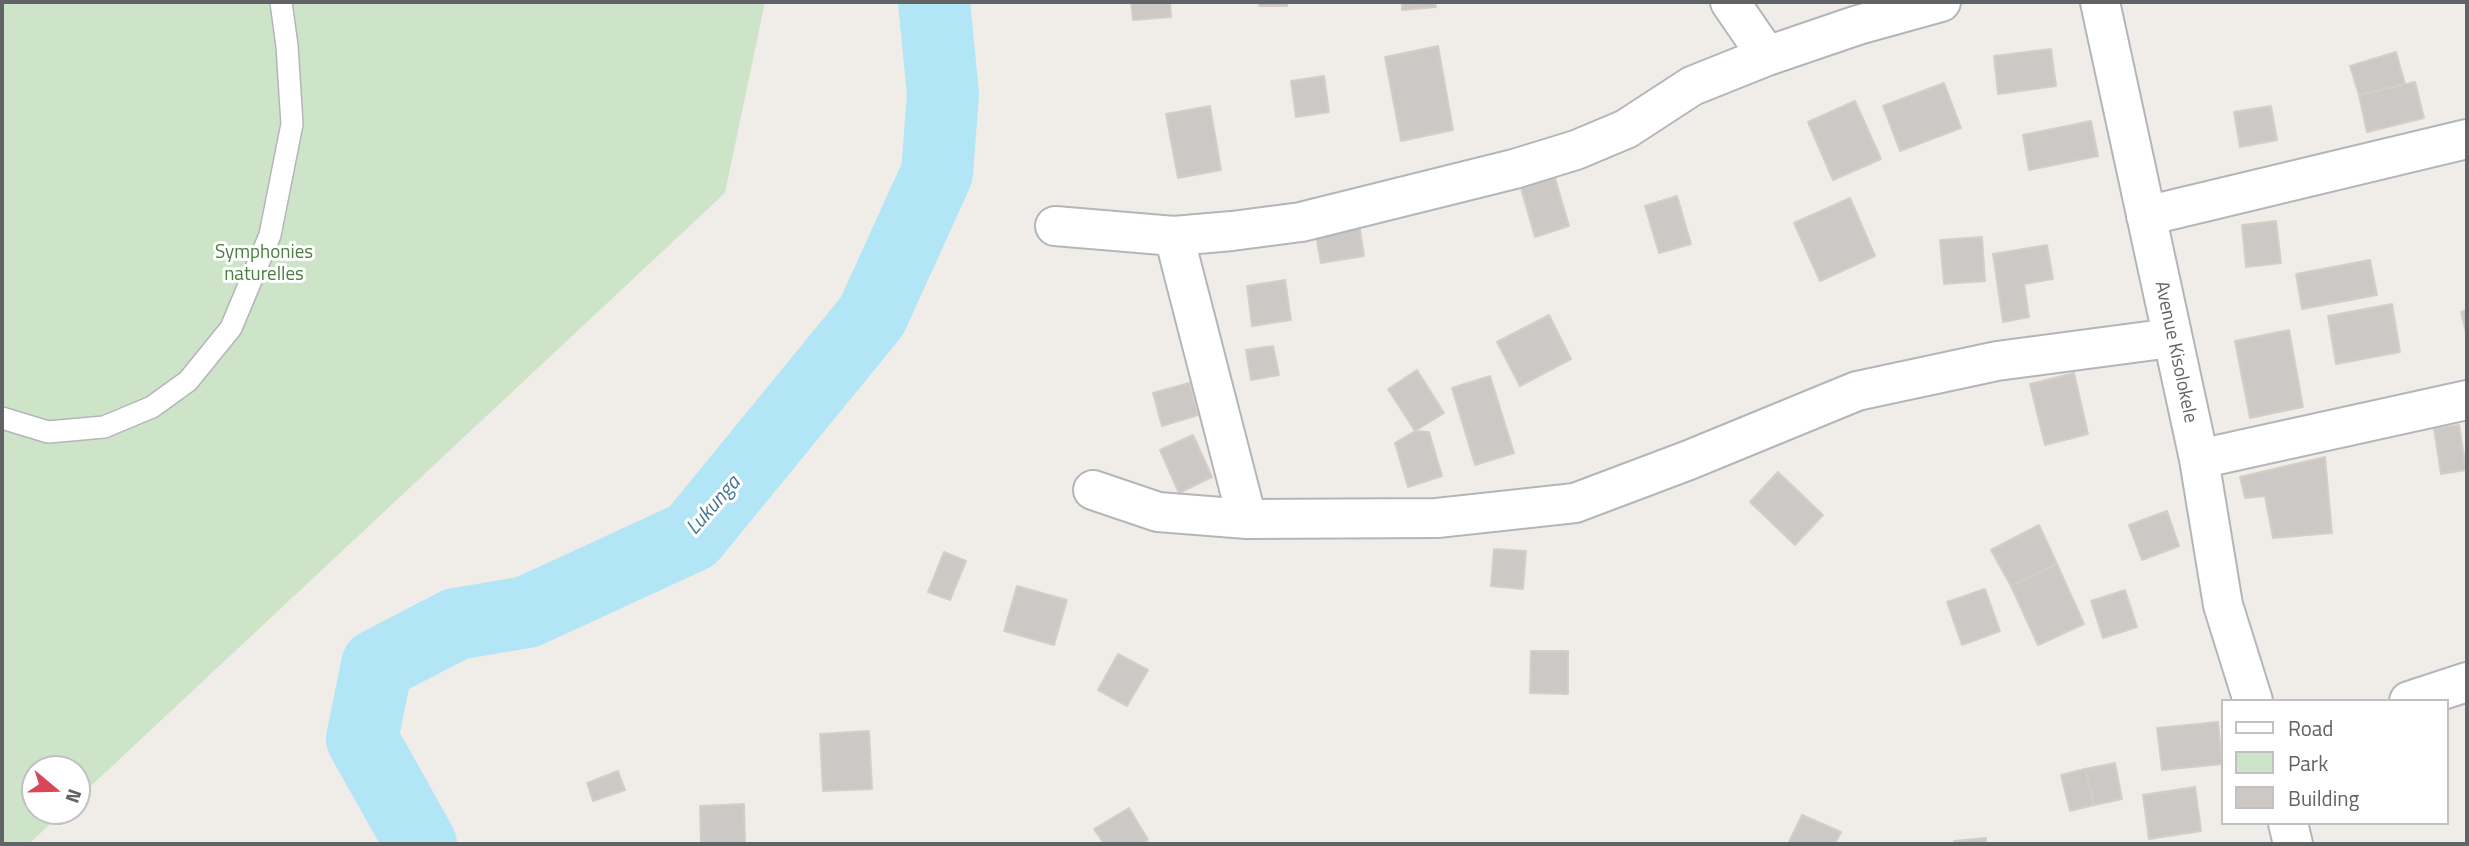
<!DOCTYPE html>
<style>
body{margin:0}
#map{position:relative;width:2469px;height:846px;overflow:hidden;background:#f0ede9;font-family:"Titillium Web",sans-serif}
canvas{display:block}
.frame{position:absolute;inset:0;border:4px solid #606467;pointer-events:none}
.legend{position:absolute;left:2221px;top:699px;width:228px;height:126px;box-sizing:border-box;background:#fff;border:2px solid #bfc1c2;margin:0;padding:9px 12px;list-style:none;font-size:21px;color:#606467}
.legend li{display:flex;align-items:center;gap:14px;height:35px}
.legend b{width:35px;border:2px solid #bfc1c2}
.north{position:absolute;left:21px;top:755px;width:70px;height:70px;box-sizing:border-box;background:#fff;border:2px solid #bfc1c2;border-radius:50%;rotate:109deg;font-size:19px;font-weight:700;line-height:28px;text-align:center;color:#606467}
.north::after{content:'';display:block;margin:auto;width:24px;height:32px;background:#d84657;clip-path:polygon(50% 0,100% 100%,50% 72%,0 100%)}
</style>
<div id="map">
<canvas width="2469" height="846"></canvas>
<div class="frame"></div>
<ul class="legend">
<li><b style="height:9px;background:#fff"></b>Road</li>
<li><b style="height:19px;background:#cee4c8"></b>Park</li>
<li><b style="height:19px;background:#ccc8c5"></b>Building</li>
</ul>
<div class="north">N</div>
</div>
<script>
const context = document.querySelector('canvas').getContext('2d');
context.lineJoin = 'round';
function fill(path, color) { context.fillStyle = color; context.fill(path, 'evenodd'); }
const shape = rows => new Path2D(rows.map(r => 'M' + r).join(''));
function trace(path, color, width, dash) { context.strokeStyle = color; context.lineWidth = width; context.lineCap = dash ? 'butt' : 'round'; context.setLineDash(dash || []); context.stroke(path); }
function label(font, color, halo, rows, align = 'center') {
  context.font = font + ' "Titillium Web",sans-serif'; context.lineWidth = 6; context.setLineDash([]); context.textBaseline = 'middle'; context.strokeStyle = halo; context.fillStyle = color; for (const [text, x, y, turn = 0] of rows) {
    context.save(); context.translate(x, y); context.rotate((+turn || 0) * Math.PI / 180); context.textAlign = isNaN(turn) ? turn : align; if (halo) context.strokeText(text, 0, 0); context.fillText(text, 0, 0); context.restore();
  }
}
fill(shape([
 [2,2,765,2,725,193,77,799,77,769,35,769,35,811,64,811,29,844,2,844]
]), '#cee4c8');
trace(shape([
 [421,844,362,739,377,665,456,624,527,612,692,536,872,316,937,173,943,94,934,2]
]), '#b2e6f7', 72);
const building = shape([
 [1131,2,1170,2,1171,17,1133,20,1131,2],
 [1260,2,1287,2,1287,6,1259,6,1260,2],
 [1402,2,1435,2,1436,7,1402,10,1402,2],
 [1438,46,1453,130,1401,141,1385,57,1438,46],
 [2051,49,2056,86,1998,94,1994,56,2051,49],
 [2396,52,2405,84,2359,95,2350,66,2396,52],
 [1324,76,1329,112,1296,117,1291,81,1324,76],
 [2415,82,2424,118,2367,132,2359,95,2415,82],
 [1944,83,1961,128,1900,151,1883,106,1944,83],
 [1855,101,1881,159,1833,180,1808,122,1855,101],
 [1210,106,1221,170,1178,178,1166,114,1210,106],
 [2271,106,2277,140,2240,147,2234,112,2271,106],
 [2091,121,2098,156,2029,170,2023,135,2091,121],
 [1553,171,1569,226,1535,237,1519,181,1553,171],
 [1677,196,1691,244,1659,253,1645,206,1677,196],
 [1850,198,1875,256,1820,281,1794,223,1850,198],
 [2276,221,2281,263,2246,267,2242,225,2276,221],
 [1359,223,1364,256,1321,263,1315,230,1359,223],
 [1982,237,1985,281,1944,284,1940,240,1982,237],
 [2047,245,2053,279,2024,284,2029,317,2003,322,1993,254,2047,245],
 [2370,260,2377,295,2302,309,2296,274,2370,260],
 [1285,280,1291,320,1252,326,1247,286,1285,280],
 [2392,304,2400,352,2336,364,2328,316,2392,304],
 [2467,310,2467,336,2461,312,2467,310],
 [1549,315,1571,359,1520,386,1497,342,1549,315],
 [2289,330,2303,407,2250,418,2235,341,2289,330],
 [1273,346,1279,375,1251,380,1246,350,1273,346],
 [1417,370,1444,413,1415,431,1388,389,1417,370],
 [2074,373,2088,434,2045,445,2030,384,2074,373],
 [1490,376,1514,453,1475,465,1452,388,1490,376],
 [1189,383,1198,415,1162,426,1153,393,1189,383],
 [2459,425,2466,470,2441,474,2434,429,2459,425],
 [1415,431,1429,432,1442,476,1408,487,1395,443,1415,431],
 [1193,435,1212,477,1179,493,1160,450,1193,435],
 [2325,457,2332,533,2273,538,2265,496,2245,498,2240,477,2325,457],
 [1778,472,1823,515,1795,545,1750,502,1778,472],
 [2167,511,2179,546,2142,560,2129,525,2167,511],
 [2039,525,2057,564,2011,586,1991,550,2039,525],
 [1494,549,1526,551,1523,589,1491,586,1494,549],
 [944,552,966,561,950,600,928,592,944,552],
 [2057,564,2084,624,2038,645,2011,586,2057,564],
 [1017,586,1067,600,1054,645,1004,631,1017,586],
 [1985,589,2000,631,1962,645,1947,602,1985,589],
 [2125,590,2137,627,2103,638,2091,601,2125,590],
 [1531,651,1568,651,1568,694,1530,693,1531,651],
 [1118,654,1148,670,1127,706,1098,690,1118,654],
 [2218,722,2222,764,2162,770,2157,728,2218,722],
 [869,731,872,789,823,791,820,734,869,731],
 [2115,763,2122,799,2094,805,2085,769,2115,763],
 [2085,769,2094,805,2070,811,2061,775,2085,769],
 [618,771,625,790,593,801,587,783,618,771],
 [2195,787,2201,831,2149,839,2143,795,2195,787],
 [744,804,745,844,701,844,700,806,744,804],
 [1129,808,1148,840,1140,844,1104,844,1094,829,1129,808],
 [1802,815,1841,832,1835,844,1788,844,1802,815],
 [1986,838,1986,844,1955,844,1954,841,1986,838]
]);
fill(building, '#ccc8c5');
trace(building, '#d4cec7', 2);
const service = shape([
 [2,418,48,432,104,427,152,407,188,381,231,328,270,235,292,124,287,46,281,2]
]);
const minor = shape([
 [1730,2,1767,56],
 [2100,2,2199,459,2223,605,2253,701],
 [2146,216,2467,139],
 [1055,226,1174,236,1232,231,1301,222,1514,169,1576,150,1626,129,1692,86,1767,56,1858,25,1941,2],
 [1174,236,1247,519],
 [2199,459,2467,400],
 [1093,490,1158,512,1247,519,1437,518,1575,503,1689,460,1857,391,1997,361,2171,338],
 [2409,701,2467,682],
 [2288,823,2293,844]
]);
trace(service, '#b3b6b9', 24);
trace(minor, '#b3b6b9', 42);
trace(service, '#fff', 21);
trace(minor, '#fff', 38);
label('19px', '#477f3e', '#fff', [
 ["Symphonies",264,253],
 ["naturelles",264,275]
]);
label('19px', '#606467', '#fff', [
 ["Avenue Kisolokele",2175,352,78]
]);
label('italic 21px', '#45778f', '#fff', [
 ["Lukunga",714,506,-49]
]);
</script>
